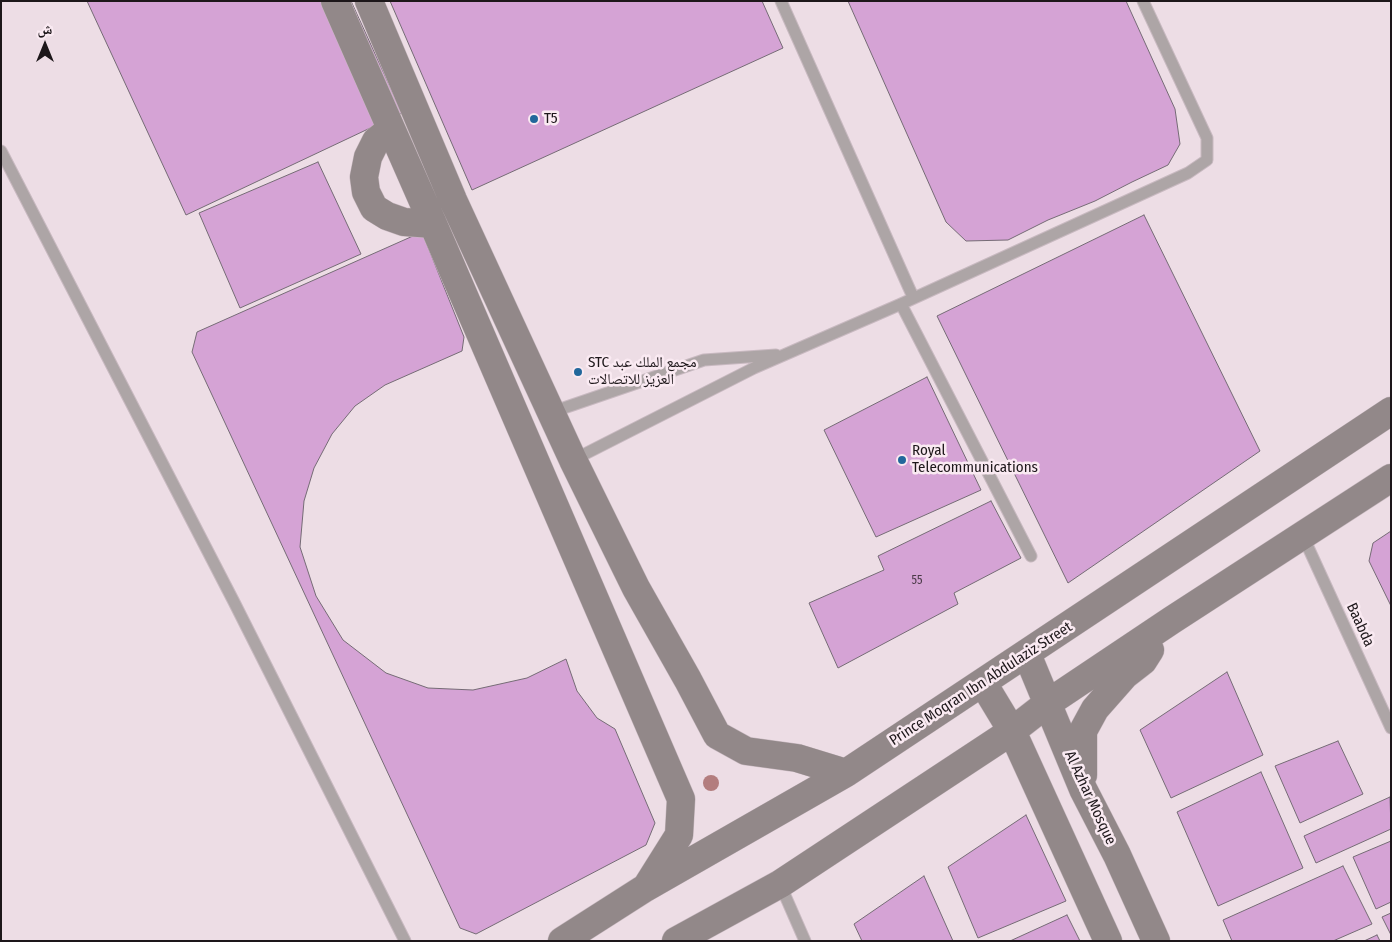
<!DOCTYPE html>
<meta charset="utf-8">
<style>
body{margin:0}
#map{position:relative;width:1392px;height:942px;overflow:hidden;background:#eddde5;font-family:"Fira Sans Condensed","Noto Naskh Arabic",sans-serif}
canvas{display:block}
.frame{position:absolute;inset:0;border:2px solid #1d171a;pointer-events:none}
.north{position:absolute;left:20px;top:20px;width:50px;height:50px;-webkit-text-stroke:4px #faeaf2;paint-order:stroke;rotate:0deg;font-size:14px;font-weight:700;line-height:20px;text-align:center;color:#1d171a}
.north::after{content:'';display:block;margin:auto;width:18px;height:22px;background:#1d171a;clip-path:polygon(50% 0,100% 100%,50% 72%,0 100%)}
</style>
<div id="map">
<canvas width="1392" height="942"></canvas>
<div class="frame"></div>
<div class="north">ش</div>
</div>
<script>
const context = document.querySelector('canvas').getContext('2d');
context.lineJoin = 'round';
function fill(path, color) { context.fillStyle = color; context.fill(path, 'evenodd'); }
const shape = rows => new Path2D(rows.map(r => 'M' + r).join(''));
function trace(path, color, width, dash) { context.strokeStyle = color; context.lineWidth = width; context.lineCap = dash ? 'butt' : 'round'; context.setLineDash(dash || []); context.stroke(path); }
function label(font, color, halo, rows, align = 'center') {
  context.font = font + ' "Fira Sans Condensed","Noto Naskh Arabic",sans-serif'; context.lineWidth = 5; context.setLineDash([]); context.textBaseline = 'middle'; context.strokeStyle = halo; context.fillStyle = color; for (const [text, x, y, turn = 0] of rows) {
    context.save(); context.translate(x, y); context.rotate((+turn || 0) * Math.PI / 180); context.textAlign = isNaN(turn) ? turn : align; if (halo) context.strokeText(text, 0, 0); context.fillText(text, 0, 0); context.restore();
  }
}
const building = shape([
 [87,1,351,1,402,113,186,215,87,1],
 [390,1,762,1,783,48,472,190,390,1],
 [848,1,1126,1,1175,109,1180,144,1168,165,1132,182,1095,201,1048,220,1008,240,966,241,946,222,848,1],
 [318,162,361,254,240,308,199,213,318,162],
 [1144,215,1260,451,1068,583,937,316,1144,215],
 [422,232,464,337,462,351,385,385,355,406,332,434,314,468,304,501,300,547,316,596,343,640,386,673,428,688,473,690,527,678,566,659,577,691,597,718,615,729,655,823,646,845,476,934,460,928,192,352,197,332,422,232],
 [927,377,981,490,876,537,824,430,927,377],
 [991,501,1021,558,954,593,958,604,838,668,809,603,884,570,878,556,991,501],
 [1391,531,1391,606,1369,561,1373,543,1391,531],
 [1227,672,1263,755,1171,798,1140,730,1227,672],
 [1338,741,1363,794,1300,823,1275,766,1338,741],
 [1261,772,1303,868,1218,906,1177,812,1261,772],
 [1390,797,1391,829,1316,863,1304,836,1390,797],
 [1026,815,1066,901,978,938,948,867,1026,815],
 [1391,841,1391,902,1376,909,1353,857,1391,841],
 [1343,866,1372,924,1333,941,1232,941,1223,920,1343,866],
 [924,876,953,941,862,941,854,924,924,876],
 [1391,913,1391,935,1382,917,1391,913],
 [1067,915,1080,941,1010,941,1067,915],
 [1377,935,1380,941,1364,941,1377,935]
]);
fill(building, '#d5a3d5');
trace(building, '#756b75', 1);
const lane = shape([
 [781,1,913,297],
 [1,151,234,602,405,941],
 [901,304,1031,556],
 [552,412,704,360,776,355],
 [573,460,754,368,901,304,1188,173,1207,160,1207,138,1143,1],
 [1302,534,1391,728],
 [780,884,805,941]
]);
const secondary = shape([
 [335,1,433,224,681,799,679,835,647,886],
 [369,1,453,200,573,460,636,588,688,680,717,735,746,751,797,758,846,773],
 [391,129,376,141,368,157,364,177,366,192,374,208,387,216,404,222,433,224],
 [1027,654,1083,789,1117,855,1156,941],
 [983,683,1012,731,1108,941],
 [1083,775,1083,731,1095,709,1125,675,1143,661,1150,650],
 [562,941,645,888,846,773,1391,411],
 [676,941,780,884,1012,731,1048,703,1172,620,1391,478]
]);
trace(lane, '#c8b9c0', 13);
trace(secondary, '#c8b9c0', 29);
trace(lane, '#ada5a6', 11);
trace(secondary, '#928889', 28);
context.fillStyle = '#b37d7e';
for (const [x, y] of [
 [711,783]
]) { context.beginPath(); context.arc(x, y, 8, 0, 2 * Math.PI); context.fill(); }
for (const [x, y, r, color] of [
 [534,119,5,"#21679b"],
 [578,372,5,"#21679b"],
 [902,460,5,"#21679b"]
]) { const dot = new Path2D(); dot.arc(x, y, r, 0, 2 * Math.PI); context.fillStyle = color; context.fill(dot); trace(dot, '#faeaf2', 2); }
label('12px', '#4b3a49', null, [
 ["55",917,581]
]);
label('15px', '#1d171a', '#faeaf2', [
 ["T5",544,119],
 ["STC مجمع الملك عبد",588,363],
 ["العزيز للاتصالات",588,380],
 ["Royal",912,451],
 ["Telecommunications",912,468]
], 'left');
label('15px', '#1d171a', '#faeaf2', [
 ["Baabda",1360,625,65],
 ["Prince Moqran Ibn Abdulaziz Street",981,684,-33],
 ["Al Azhar Mosque",1090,798,65]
]);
</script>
